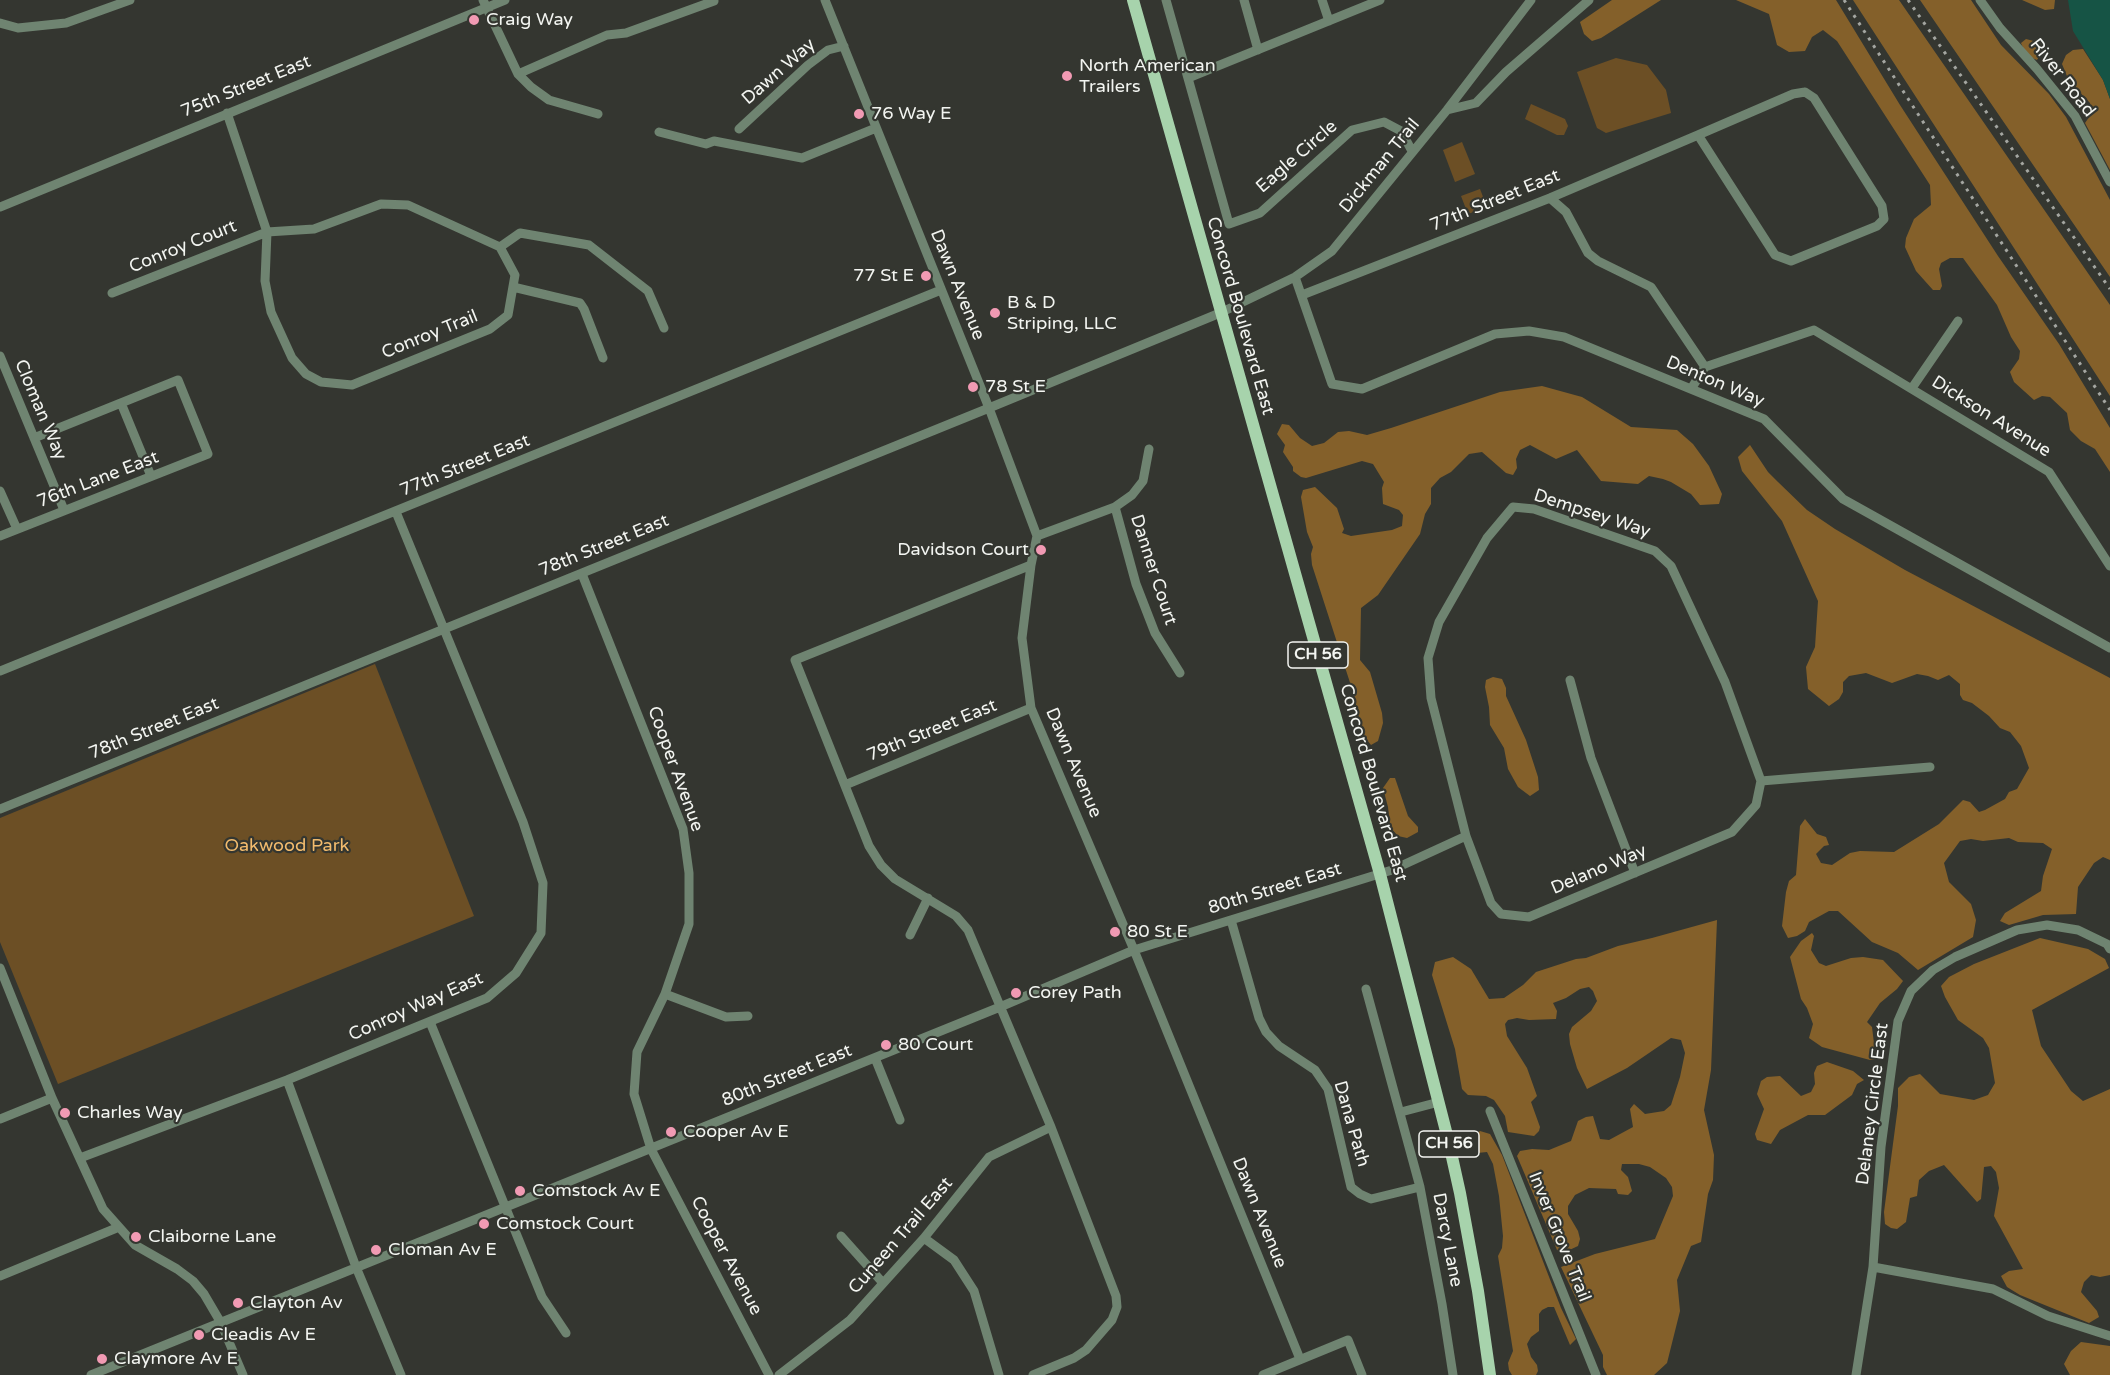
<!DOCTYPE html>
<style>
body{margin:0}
canvas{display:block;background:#343630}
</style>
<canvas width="2110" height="1375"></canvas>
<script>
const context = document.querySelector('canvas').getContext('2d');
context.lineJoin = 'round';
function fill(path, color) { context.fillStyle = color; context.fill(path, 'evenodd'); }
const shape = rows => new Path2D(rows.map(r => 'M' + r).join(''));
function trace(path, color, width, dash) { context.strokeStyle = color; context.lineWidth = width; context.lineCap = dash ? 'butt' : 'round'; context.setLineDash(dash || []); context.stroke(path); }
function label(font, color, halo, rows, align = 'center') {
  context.font = font + ' "Varela Round",sans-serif'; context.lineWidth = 4.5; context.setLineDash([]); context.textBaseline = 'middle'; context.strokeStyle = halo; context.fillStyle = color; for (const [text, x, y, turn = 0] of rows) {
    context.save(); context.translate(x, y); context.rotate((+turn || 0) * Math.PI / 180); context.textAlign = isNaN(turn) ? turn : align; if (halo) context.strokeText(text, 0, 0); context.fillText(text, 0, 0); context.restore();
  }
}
fill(shape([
 [1616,58,1647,65,1666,90,1671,113,1606,133,1597,128,1577,72],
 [1531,104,1565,119,1568,126,1564,135,1557,135,1525,119],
 [1462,142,1475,174,1455,182,1443,150],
 [1480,189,1487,207,1468,214,1461,196],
 [375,664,474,916,58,1084,0,942,0,818]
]), '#6c4f25');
fill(shape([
 [1612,0,1661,0,1601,38,1592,41,1584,34,1580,22],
 [1736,0,1836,0,1900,105,1998,256,2059,344,2110,428,2110,472,2095,449,2081,441,2070,430,2067,413,2050,397,2042,396,2034,400,2014,382,2010,372,2019,359,2020,351,2011,337,1997,305,1963,258,1950,258,1941,263,1939,269,1942,286,1940,290,1933,290,1916,271,1905,247,1906,238,1914,219,1931,205,1930,185,1837,41,1823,30,1812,37,1805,51,1789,52,1777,45,1769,14],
 [1853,0,1899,0,2110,305,2110,396],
 [1920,0,1971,0,2001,45,2049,94,2066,117,2110,200,2110,277],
 [2022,0,2055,0,2054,9,2045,10],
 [2026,39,2041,43,2043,50,2037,60,2032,58,2024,50,2021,43],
 [2083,49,2103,80,2110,99,2110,170,2085,123,2092,113,2090,103,2069,81,2062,64,2066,55,2073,50],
 [1542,386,1582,397,1631,427,1677,430,1693,444,1709,466,1722,494,1719,504,1700,505,1691,494,1671,482,1663,479,1649,476,1638,484,1601,481,1577,450,1556,459,1530,445,1520,450,1516,459,1517,468,1513,475,1506,473,1482,452,1469,454,1451,472,1440,478,1431,488,1431,504,1425,514,1420,534,1378,595,1361,608,1360,660,1370,672,1382,713,1383,723,1378,741,1371,745,1362,734,1354,695,1312,565,1311,554,1313,547,1307,532,1301,497,1303,490,1315,487,1337,508,1344,529,1342,533,1351,536,1392,530,1402,526,1403,515,1399,510,1383,504,1382,488,1384,482,1373,464,1362,461,1306,478,1301,477,1293,471,1293,467,1283,452,1285,445,1277,434,1282,424,1289,425,1300,438,1312,446,1324,443,1338,432,1349,431,1367,435,1391,428,1500,392],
 [1750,445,1768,472,1778,482,1807,510,1835,529,1905,570,2110,678,2110,860,2103,857,2094,863,2078,887,2076,914,2043,915,2009,925,2000,921,2005,913,2041,891,2043,876,2052,849,2043,843,2018,842,2009,838,1983,841,1971,839,1960,841,1944,863,1949,882,1971,904,1976,920,1973,937,1918,970,1898,953,1872,942,1838,911,1829,911,1809,922,1805,931,1797,936,1788,938,1782,926,1786,892,1789,881,1796,875,1800,826,1805,819,1817,834,1826,837,1829,845,1824,846,1816,854,1821,863,1832,865,1850,853,1860,851,1894,852,1939,824,1963,800,1970,802,1979,812,1985,810,2005,799,2009,792,2017,789,2029,768,2021,746,2010,732,2000,728,1989,716,1972,703,1963,700,1960,695,1960,684,1949,675,1938,680,1928,676,1917,674,1892,683,1866,673,1849,676,1843,682,1843,692,1839,699,1829,706,1808,689,1806,667,1815,647,1818,601,1782,521,1742,471,1738,457],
 [1493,677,1502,679,1506,688,1506,696,1526,740,1538,777,1539,790,1530,796,1518,787,1508,769,1504,748,1490,725,1489,707,1485,687,1486,680],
 [1390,778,1395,778,1408,816,1418,827,1418,832,1407,838,1398,836,1390,827,1388,807,1383,788],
 [1717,920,1711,1070,1704,1110,1714,1155,1713,1180,1708,1194,1701,1242,1691,1246,1677,1280,1680,1311,1667,1363,1654,1375,1607,1375,1603,1367,1603,1355,1561,1267,1595,1254,1655,1239,1673,1196,1672,1187,1666,1178,1650,1167,1639,1164,1622,1164,1621,1170,1628,1177,1632,1191,1628,1195,1618,1194,1616,1189,1589,1188,1575,1195,1568,1206,1568,1214,1578,1231,1580,1239,1578,1246,1563,1253,1557,1250,1517,1156,1520,1151,1532,1149,1549,1150,1571,1141,1578,1121,1586,1117,1593,1116,1600,1139,1609,1140,1633,1127,1630,1109,1634,1104,1645,1114,1664,1111,1671,1105,1680,1077,1685,1053,1681,1040,1671,1038,1627,1068,1587,1089,1577,1068,1570,1044,1569,1034,1572,1027,1591,1011,1597,1001,1593,991,1589,987,1580,989,1566,998,1553,1003,1557,1011,1556,1019,1529,1020,1517,1018,1508,1020,1505,1024,1507,1036,1527,1068,1537,1096,1531,1102,1540,1127,1539,1131,1534,1136,1508,1132,1505,1116,1494,1100,1486,1096,1468,1095,1462,1089,1455,1049,1432,975,1435,962,1453,957,1471,969,1489,999,1504,998,1523,985,1536,972,1576,959,1586,958,1618,946,1652,938],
 [1812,933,1814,936,1811,950,1819,963,1826,966,1851,958,1863,957,1883,960,1903,981,1897,989,1880,1003,1867,1022,1872,1027,1876,1060,1870,1060,1822,1047,1809,1038,1813,1024,1807,1008,1801,999,1790,957,1801,941],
 [2040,938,2088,949,2105,959,2109,968,2032,1010,2041,1046,2071,1091,2083,1101,2110,1089,2110,1275,2100,1277,2091,1275,2084,1282,2081,1292,2097,1311,2099,1317,2089,1323,2020,1295,2007,1287,2001,1276,2009,1271,2023,1269,1994,1216,1999,1188,1996,1172,1991,1166,1984,1167,1981,1199,1977,1202,1944,1165,1929,1171,1919,1180,1917,1196,1910,1198,1906,1222,1897,1229,1891,1228,1885,1224,1884,1212,1898,1106,1898,1088,1909,1077,1920,1074,1940,1094,1974,1100,1988,1095,1995,1083,1989,1048,1983,1038,1958,1020,1945,997,1941,986,1949,977,1974,964],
 [1827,1062,1853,1071,1864,1080,1857,1084,1852,1095,1825,1115,1808,1115,1780,1130,1771,1144,1757,1140,1755,1134,1764,1109,1757,1094,1761,1081,1767,1077,1780,1076,1801,1096,1811,1092,1815,1084,1814,1073,1817,1066],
 [1480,1131,1490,1134,1502,1155,1561,1308,1576,1339,1570,1345,1554,1307,1548,1307,1542,1310,1539,1314,1539,1331,1531,1337,1527,1344,1531,1357,1537,1365,1538,1371,1536,1375,1512,1375,1509,1370,1508,1363,1513,1351,1498,1256,1502,1248,1503,1236,1499,1196,1493,1164,1487,1152,1477,1153,1475,1145,1475,1135],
 [2081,1342,2110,1346,2110,1375,2070,1375,2064,1364,2071,1351]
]), '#84602a');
fill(shape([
 [2068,0,2110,0,2110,99,2103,80,2073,31]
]), '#165445');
trace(shape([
 [483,0,518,74,531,87,549,100,598,114],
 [825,0,989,408,1037,536,1031,565,1022,638,1031,708,1134,950,1300,1359],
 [1166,0,1229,224,1260,213,1352,130,1384,122,1401,131,1412,151],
 [1244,0,1258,50],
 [1322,0,1329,21],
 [1980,0,2000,28,2037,69,2075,116,2110,182],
 [0,23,18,28,66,23,130,0],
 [518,74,607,35,626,33,714,1],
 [1188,78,1380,0],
 [1805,92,1814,98,1882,206,1884,219,1877,226,1791,261,1775,255,1698,135,1793,94,1805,92],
 [1447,110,1476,103,1506,72,1589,0],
 [739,129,808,65,828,50,844,46],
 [659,132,706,144,714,141,802,158,876,128],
 [1550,198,1566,212,1588,253,1598,261,1651,287,1705,367],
 [0,207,505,0],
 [500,247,520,233,589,245,648,291,664,328],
 [1295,277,1332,384,1362,389,1495,334,1529,331,1564,337,1764,419,1843,499,2110,648],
 [513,287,580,303,584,309,603,358],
 [112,293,267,232,314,229,381,204,408,205,500,247,515,275,508,315,490,329,352,385,321,382,306,374,292,358,271,312,265,281,267,232,227,113],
 [1302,295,1550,198,1698,135],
 [0,356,64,510],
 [1912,388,1958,321],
 [1691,389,1705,367,1814,330,2049,472,2110,566],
 [121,403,151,476],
 [0,491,17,529],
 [1115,507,1136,584,1155,633,1180,673],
 [1513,507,1534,509,1655,551,1671,566,1725,682,1761,781,1756,805,1732,832,1529,917,1501,914,1491,903,1466,836,1431,698,1428,658,1439,622,1487,538,1513,507],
 [0,536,208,454,178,380,34,438],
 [1037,536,1115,507,1132,495,1143,481,1149,449],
 [1031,565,795,660,869,846,881,865,895,879,956,916,968,930,1051,1127,1116,1296,1117,1307,1112,1320,1086,1350,1074,1358,1033,1375],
 [582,574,683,829,689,873,689,924,665,994,637,1052,634,1094,651,1149,769,1375],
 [0,671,941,290],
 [1570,680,1591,758,1635,873],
 [1761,781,1930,767],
 [845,785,1031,708],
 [0,809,989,408,1220,313,1295,277,1332,251,1447,110,1531,0],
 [1231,920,1259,1018,1266,1032,1279,1046,1315,1070,1328,1089,1351,1187,1360,1194,1371,1199,1420,1187],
 [910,935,928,898],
 [0,968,52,1098,103,1209,135,1245,177,1269,193,1281,204,1294,221,1323,243,1375],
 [1366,989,1420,1187,1442,1304,1453,1375],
 [665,994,726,1017,748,1016],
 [430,1022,542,1297,566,1333],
 [875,1058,900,1120],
 [287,1080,356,1267,401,1375],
 [1490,1111,1596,1375],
 [1401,1112,1439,1102],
 [0,1119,52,1098],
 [80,1158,287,1080,487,998,516,973,541,933,543,883,523,822,396,512],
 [841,1236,883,1283],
 [924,1238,954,1260,974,1291,999,1375],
 [1873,1267,1993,1289,2048,1316,2110,1336],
 [0,1276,119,1227],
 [91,1375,1000,1007,1134,950,1392,870,1466,836],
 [779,1375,850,1320,924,1238,989,1157,1051,1127],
 [1263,1375,1348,1340,1362,1375],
 [1856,1375,1873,1267,1881,1147,1898,1021,1911,991,1933,970,1955,957,2017,930,2047,925,2078,930,2107,944,2110,949]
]), '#6f8471', 9);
trace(shape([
 [1133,0,1380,874,1448,1139,1460,1193,1478,1291,1490,1375]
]), '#a7d3ac', 12);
trace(shape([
 [1844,0,2110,410],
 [1908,0,2110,289]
]), '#a4a6a1', 3, [3, 6]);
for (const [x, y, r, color] of [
 [474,20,6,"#f19ab3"],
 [1067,76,6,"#f19ab3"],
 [859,114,6,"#f19ab3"],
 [926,276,6,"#f19ab3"],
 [995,313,6,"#f19ab3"],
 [973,387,6,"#f19ab3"],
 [1041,550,6,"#f19ab3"],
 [1115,932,6,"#f19ab3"],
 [1016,993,6,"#f19ab3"],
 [886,1045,6,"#f19ab3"],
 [65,1113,6,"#f19ab3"],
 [671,1132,6,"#f19ab3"],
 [520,1191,6,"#f19ab3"],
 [484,1224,6,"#f19ab3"],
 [136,1237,6,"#f19ab3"],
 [376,1250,6,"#f19ab3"],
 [238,1303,6,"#f19ab3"],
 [199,1335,6,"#f19ab3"],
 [102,1359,6,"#f19ab3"]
]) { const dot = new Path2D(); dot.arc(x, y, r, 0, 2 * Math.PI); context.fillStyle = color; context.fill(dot); trace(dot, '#343630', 2); }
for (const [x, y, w] of [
 [1318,655,60],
 [1449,1144,60]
]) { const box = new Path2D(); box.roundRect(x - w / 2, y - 13, w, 26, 4.5); context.fillStyle = '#343630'; context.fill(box); trace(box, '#f3f5f1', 1.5); }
label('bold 16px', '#f3f5f1', null, [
 ["CH 56",1318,655],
 ["CH 56",1449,1144]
]);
label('18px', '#f3f5f1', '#343630', [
 ["Craig Way",486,20],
 ["North American",1079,66],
 ["Trailers",1079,87],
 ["76 Way E",871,114],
 ["77 St E",914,276,"right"],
 ["B & D",1007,303],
 ["Striping, LLC",1007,324],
 ["78 St E",985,387],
 ["Davidson Court",1029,550,"right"],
 ["80 St E",1127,932],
 ["Corey Path",1028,993],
 ["80 Court",898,1045],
 ["Charles Way",77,1113],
 ["Cooper Av E",683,1132],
 ["Comstock Av E",532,1191],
 ["Comstock Court",496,1224],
 ["Claiborne Lane",148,1237],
 ["Cloman Av E",388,1250],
 ["Clayton Av",250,1303],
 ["Cleadis Av E",211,1335],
 ["Claymore Av E",114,1359]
], 'left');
label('18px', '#f3f5f1', '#343630', [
 ["Dawn Way",779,72,-41],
 ["River Road",2062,78,52],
 ["75th Street East",246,87,-22],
 ["Eagle Circle",1297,157,-41],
 ["Dickman Trail",1380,166,-51],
 ["77th Street East",1495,201,-22],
 ["Conroy Court",183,247,-22],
 ["Dawn Avenue",957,285,68],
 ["Concord Boulevard East",1240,316,74],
 ["Conroy Trail",430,335,-22],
 ["Denton Way",1715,382,23],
 ["Cloman Way",40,410,67],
 ["Dickson Avenue",1991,417,32],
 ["77th Street East",465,466,-22],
 ["76th Lane East",98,480,-21],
 ["Dempsey Way",1592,514,18],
 ["78th Street East",604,546,-22],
 ["Danner Court",1153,570,72],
 ["78th Street East",154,729,-22],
 ["79th Street East",932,731,-22],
 ["Dawn Avenue",1073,763,67],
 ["Cooper Avenue",675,769,70],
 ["Concord Boulevard East",1373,783,74],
 ["Delano Way",1599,870,-23],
 ["80th Street East",1275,889,-17],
 ["Conroy Way East",416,1007,-24],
 ["80th Street East",787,1076,-22],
 ["Delaney Circle East",1873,1104,-83],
 ["Dana Path",1351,1124,74],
 ["Dawn Avenue",1259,1213,68],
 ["Cuneen Trail East",901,1236,-49],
 ["Inver Grove Trail",1559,1237,68],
 ["Darcy Lane",1447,1240,79],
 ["Cooper Avenue",726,1256,62]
]);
label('18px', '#f2bb6d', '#343630', [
 ["Oakwood Park",287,846]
]);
</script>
